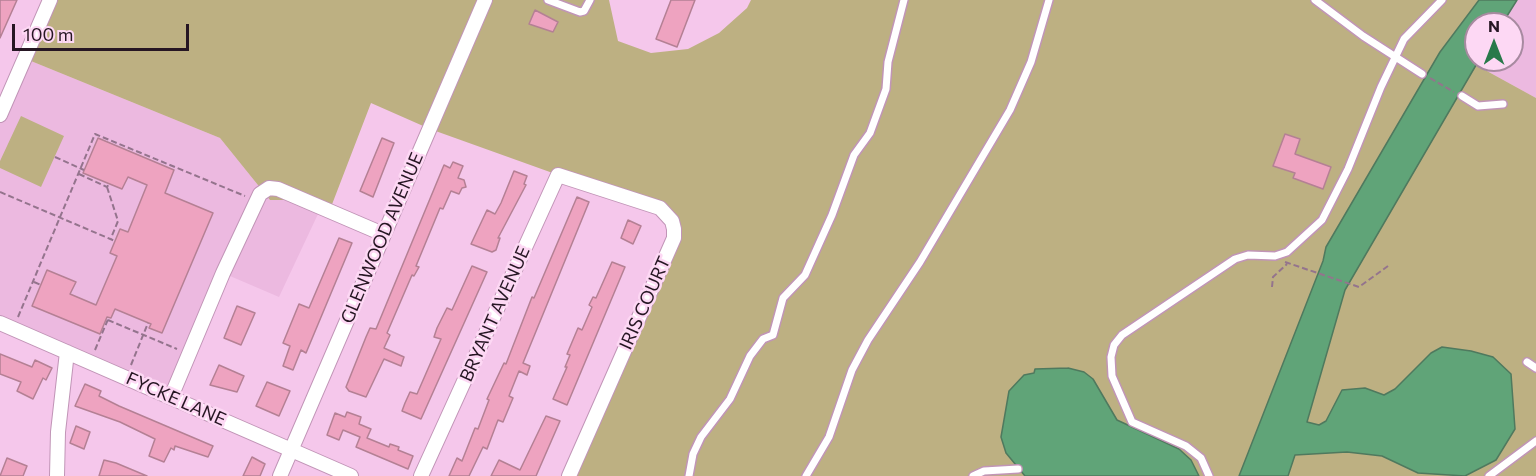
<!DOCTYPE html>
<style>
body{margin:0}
#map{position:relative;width:1536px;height:476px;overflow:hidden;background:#f5c7eb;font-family:Commissioner,sans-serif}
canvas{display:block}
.north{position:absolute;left:1464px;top:12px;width:60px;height:60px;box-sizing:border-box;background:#fdd8f4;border:2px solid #a78aa0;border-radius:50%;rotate:0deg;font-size:16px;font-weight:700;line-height:24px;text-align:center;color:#261623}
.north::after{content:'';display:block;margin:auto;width:21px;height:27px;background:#28794a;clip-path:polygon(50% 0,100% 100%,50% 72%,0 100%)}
.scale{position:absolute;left:12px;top:24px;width:177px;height:27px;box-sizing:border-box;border:3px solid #261623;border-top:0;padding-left:8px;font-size:18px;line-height:21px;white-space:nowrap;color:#261623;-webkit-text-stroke:4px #fdd8f4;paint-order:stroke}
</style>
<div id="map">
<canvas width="1536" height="476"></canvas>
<div class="north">N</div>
<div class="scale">100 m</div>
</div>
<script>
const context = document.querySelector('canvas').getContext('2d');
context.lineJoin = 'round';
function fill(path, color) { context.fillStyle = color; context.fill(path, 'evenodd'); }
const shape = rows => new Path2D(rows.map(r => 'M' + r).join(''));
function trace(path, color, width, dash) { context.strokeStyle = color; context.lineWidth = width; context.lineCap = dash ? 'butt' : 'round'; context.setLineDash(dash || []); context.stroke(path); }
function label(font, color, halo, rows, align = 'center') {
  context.font = font + ' Commissioner,sans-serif'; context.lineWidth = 5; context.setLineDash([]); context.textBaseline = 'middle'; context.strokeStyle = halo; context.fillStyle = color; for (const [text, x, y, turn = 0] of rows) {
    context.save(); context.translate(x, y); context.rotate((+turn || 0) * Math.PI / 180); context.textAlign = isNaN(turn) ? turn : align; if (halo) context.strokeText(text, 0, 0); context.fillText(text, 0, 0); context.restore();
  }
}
fill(shape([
 [1517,0,1536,0,1536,98,1476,65,1479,60,1512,60,1512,24,1502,24],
 [26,59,220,138,270,200,286,200,318,214,279,297,223,273,171,397,0,323,0,115]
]), '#ecb9e0');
fill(shape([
 [50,0,609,0,618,41,651,53,688,49,719,33,747,8,751,0,1479,0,1440,52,1476,65,1536,98,1536,476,569,476,674,238,667,214,430,129,371,103,331,207,318,214,286,200,270,200,220,138,26,59],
 [21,116,64,136,41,187,0,168,0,161]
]), '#bdb082');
const water = shape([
 [1479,0,1517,0,1502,24,1476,24,1476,60,1479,60,1345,290,1307,422,1319,425,1326,421,1342,390,1365,388,1384,395,1395,389,1431,353,1442,347,1471,351,1493,357,1511,374,1515,429,1496,460,1465,476,1418,473,1382,456,1347,452,1295,455,1288,476,1239,476,1323,261,1326,247,1440,52,1479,0],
 [1068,368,1084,372,1093,379,1117,420,1179,449,1191,460,1199,476,1025,476,1006,453,1001,437,1009,391,1024,375,1034,373,1035,369,1068,368]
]);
fill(water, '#60a478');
trace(water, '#4f795e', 1.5);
const building = shape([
 [0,0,17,0,0,38,0,0],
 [671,0,695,0,677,47,656,39,671,0],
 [535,10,558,22,553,32,529,24,535,10],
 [1285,134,1300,139,1295,154,1331,167,1323,189,1293,178,1295,173,1273,166,1285,134],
 [98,138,174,170,165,193,213,213,162,333,149,328,151,324,115,309,111,318,107,317,100,334,32,306,47,270,76,282,70,294,96,305,117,256,110,253,120,229,128,232,147,185,128,177,122,189,83,173,98,138],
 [382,138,394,143,373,197,360,191,382,138],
 [453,162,463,166,458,178,464,180,466,187,462,188,459,194,451,191,443,209,440,208,416,266,419,267,414,276,412,275,387,333,390,335,384,348,404,357,401,366,384,359,366,397,349,391,346,387,366,337,370,328,376,329,444,165,450,168,453,162],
 [514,171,527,176,524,184,526,185,498,238,500,238,496,250,492,252,471,244,487,210,495,214,501,203,514,171],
 [577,197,589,202,523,363,530,366,527,375,519,371,509,396,513,398,503,422,498,420,487,449,483,447,469,476,449,476,457,458,462,461,475,428,478,429,489,400,487,399,504,363,506,364,532,297,534,298,577,197],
 [628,220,641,226,633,244,621,238,628,220],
 [339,238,352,243,306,353,301,350,293,370,283,366,290,346,283,343,299,304,309,308,339,238],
 [612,262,625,267,567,405,553,399,567,367,565,367,570,355,567,354,578,328,582,330,592,307,589,305,593,297,596,298,612,262],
 [472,266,487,272,421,419,402,411,405,403,410,392,417,394,441,339,434,337,437,328,447,308,452,310,472,266],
 [237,306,255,313,241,345,224,338,237,306],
 [0,354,32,367,35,360,52,368,46,380,43,378,33,399,17,391,21,382,0,374,0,354],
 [219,365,244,376,237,392,210,385,219,365],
 [267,382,290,391,279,416,256,406,267,382],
 [85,384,101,391,99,396,119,406,213,446,208,457,175,446,174,450,171,448,164,462,149,456,155,439,120,422,75,406,85,384],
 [347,412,361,417,359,424,371,429,367,438,389,447,390,444,399,447,398,450,413,456,408,469,356,447,360,437,343,430,339,440,327,435,335,413,345,417,347,412],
 [546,416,560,421,536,476,491,476,499,460,520,470,546,416],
 [76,426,90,432,84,449,70,443,76,426],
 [252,457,265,464,260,476,243,476,252,457],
 [7,458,27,466,23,476,0,476,7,458],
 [104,460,116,463,147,476,99,476,104,460]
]);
fill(building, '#eea3c0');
trace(building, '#b48094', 1.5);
const service = shape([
 [548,0,580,12,584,11,590,0],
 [1315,0,1363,36,1422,74],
 [1462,96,1478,106,1503,104],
 [1527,362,1536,368],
 [689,476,693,454,701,437,730,399,750,356,763,339,773,335,783,298,805,275,832,215,854,155,870,133,886,89,888,62,904,0],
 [806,476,829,437,852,370,868,340,920,262,1010,110,1031,62,1049,0],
 [973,476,984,471,1018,469],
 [1209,476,1201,458,1186,446,1132,422,1112,376,1111,357,1114,345,1122,335,1235,259,1248,255,1275,256,1287,252,1322,220,1348,169,1381,87,1404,39,1442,0],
 [1489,476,1536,441]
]);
const minor = shape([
 [0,115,50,0],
 [0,323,351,476],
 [171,397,223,273,260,194,269,188,278,189,383,234],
 [57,476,58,432,67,352],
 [280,476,485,0],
 [421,476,558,175,660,208,672,221,674,229,674,238,569,476]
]);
trace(service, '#c195b7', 10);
trace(minor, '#c195b7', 16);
trace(shape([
 [1430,78,1454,92],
 [55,157,84,170],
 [79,174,107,187,109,184],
 [107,187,118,221,111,238],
 [0,192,115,241],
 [1285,262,1359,287,1388,266],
 [34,282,41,285],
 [1272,287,1273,277,1287,264],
 [18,317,95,134,245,196],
 [108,320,177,349],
 [95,350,109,317],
 [131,365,148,323]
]), '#94748d', 2, [6, 3]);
trace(service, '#fff', 7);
trace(minor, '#fff', 14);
label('18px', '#261623', '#fdd8f4', [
 ["GLENWOOD AVENUE",382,238,-67],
 ["IRIS COURT",645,303,-66],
 ["BRYANT AVENUE",495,314,-66],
 ["FYCKE LANE",176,399,24]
]);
</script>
